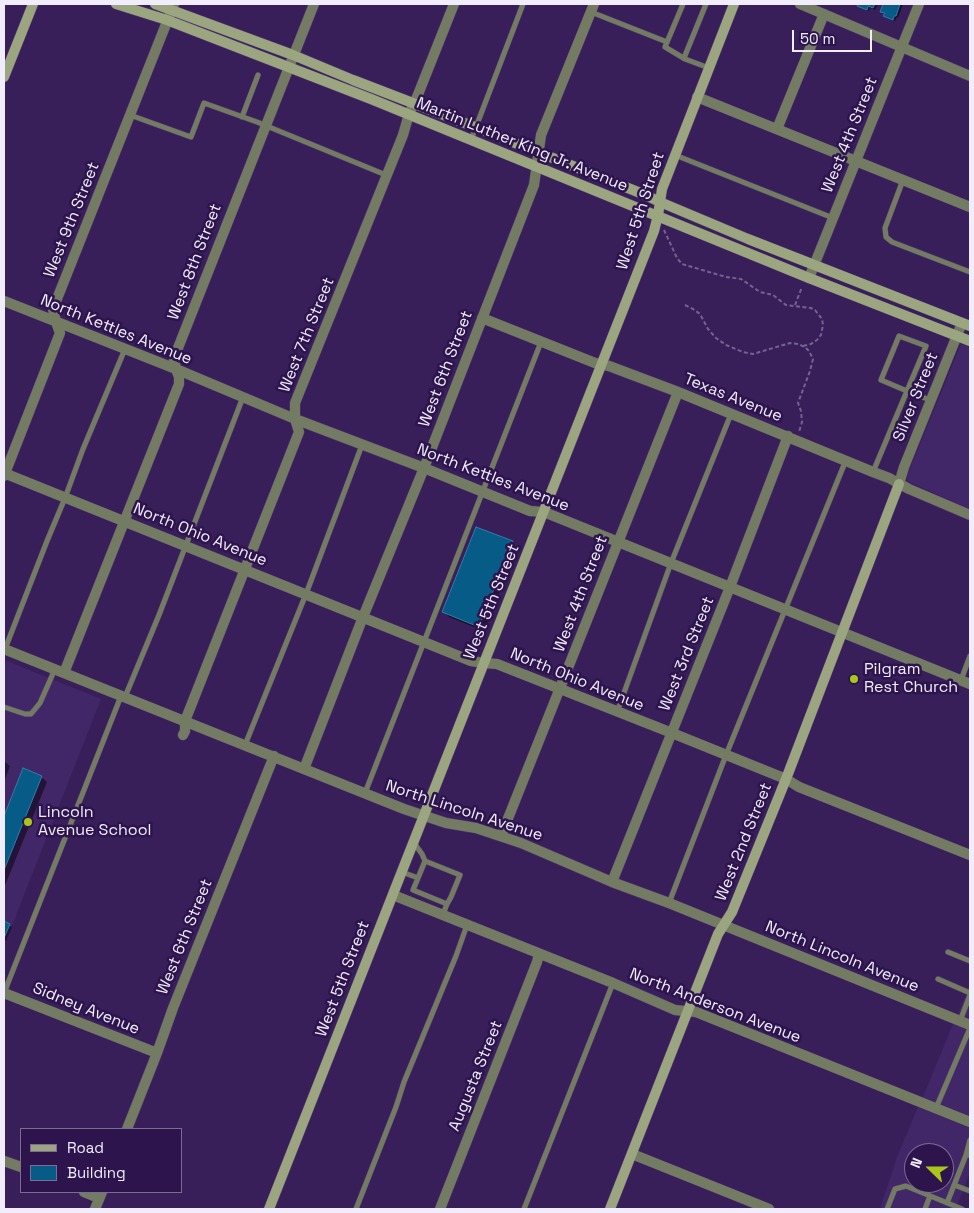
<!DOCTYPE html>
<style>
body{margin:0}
#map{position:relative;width:974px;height:1213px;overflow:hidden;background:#381f59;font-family:"Space Grotesk",sans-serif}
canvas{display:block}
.frame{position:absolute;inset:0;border:5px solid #f1edfc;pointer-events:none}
.legend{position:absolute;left:20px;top:1128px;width:162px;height:65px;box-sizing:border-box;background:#2e144d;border:1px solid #7c6b93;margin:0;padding:6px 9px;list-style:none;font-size:15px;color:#f1edfc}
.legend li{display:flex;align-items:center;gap:10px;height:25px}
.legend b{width:25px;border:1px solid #7c6b93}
.north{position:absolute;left:904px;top:1143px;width:50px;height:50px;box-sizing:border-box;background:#2e144d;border:1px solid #7c6b93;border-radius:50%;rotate:292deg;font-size:14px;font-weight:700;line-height:20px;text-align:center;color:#f1edfc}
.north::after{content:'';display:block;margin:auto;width:18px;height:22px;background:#a9c71b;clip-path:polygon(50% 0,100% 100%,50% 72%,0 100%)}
.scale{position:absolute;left:792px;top:30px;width:80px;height:22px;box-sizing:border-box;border:2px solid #f1edfc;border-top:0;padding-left:6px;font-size:15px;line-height:18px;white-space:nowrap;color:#f1edfc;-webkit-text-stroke:4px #2e144d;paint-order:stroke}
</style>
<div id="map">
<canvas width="974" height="1213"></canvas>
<div class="frame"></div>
<ul class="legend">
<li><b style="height:6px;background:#9ba57f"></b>Road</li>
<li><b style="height:14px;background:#075b87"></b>Building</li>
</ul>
<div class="north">N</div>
<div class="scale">50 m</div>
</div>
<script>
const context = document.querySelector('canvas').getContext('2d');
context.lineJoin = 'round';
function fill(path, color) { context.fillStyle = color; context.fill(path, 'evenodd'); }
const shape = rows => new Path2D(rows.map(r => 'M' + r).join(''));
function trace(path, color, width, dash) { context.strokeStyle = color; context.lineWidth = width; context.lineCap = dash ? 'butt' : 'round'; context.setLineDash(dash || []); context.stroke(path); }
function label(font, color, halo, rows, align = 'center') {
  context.font = font + ' "Space Grotesk",sans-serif'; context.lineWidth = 5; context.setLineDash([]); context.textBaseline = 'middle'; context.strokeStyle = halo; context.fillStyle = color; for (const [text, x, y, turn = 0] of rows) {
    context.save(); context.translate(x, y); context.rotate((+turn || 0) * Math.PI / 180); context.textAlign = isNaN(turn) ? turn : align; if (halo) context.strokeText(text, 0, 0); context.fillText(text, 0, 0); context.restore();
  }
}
fill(shape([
 [961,344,970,347,970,509,907,481,909,471],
 [4,660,101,699,4,946],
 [970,984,970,1019,958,1014],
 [953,1024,970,1031,970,1116,923,1097],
 [918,1107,970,1128,970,1172,956,1209,880,1209,897,1157],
 [914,1153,944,1153,944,1183,914,1183]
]), '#422768');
fill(shape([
 [859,4,878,4,875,10,870,8,869,11,861,8,858,6],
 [884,4,903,4,898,18,897,17,895,21,887,18,885,16,886,14,881,11],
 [512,542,517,548,484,631,449,617,444,612],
 [4,761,10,766,4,782],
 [24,770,41,777,47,782,4,888,4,820],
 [4,923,12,927,6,941,4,941]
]), '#0007');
const building = shape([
 [858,4,875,4,873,8,868,6,867,10,857,6,858,4],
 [883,4,900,4,896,16,894,16,893,20,883,16,885,13,880,12,883,4],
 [476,527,513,541,479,627,442,612,476,527],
 [23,768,42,776,4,870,4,816,23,768],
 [4,921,10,924,4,938,4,921]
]);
fill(building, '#075b87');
trace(building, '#347ba9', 1);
const lane = shape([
 [683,4,665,47,685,59,709,68],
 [591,12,667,42],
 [684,58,706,4],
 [130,115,191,137,204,103,257,122,386,175],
 [242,117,258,75],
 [471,140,523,4],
 [675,155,833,218],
 [903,180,885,228,886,237,892,242,970,272],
 [873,472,907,391,926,346,899,336,881,380,907,391,930,400],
 [5,649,47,541,65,498,83,449,125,349],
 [961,680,970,656],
 [125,697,159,615,243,397],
 [4,707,25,714,31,714,40,703,55,669],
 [617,712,671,563,731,414],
 [245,745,306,594,362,445],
 [365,793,541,342],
 [414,843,422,854,425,861],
 [402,872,418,878,413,890,447,904,443,914],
 [418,878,425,861,460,875,451,897,447,904],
 [669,903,726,755,846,460],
 [948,952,970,961],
 [938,979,970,993],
 [4,993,121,696],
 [960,1021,970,995],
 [936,1108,970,1028],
 [966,1155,970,1140],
 [954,1185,970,1191],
 [947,1203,966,1155,970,1155],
 [356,1209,396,1107,404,1082,456,956,467,925],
 [524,1209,613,983],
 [887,1209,895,1189,906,1186,962,1209],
 [925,1209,930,1196]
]);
const street = shape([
 [800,4,970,76],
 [697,97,970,207],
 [777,129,824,14],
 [809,278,919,4],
 [4,301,176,369,295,419,424,468,530,511,544,512,970,684],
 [482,318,595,363,609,366,678,392,873,472,889,478,909,489,970,515],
 [4,473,471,661,484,663,497,664,672,733,786,779,799,787,970,855],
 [4,476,60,333,56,322,53,309,174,4],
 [899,484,904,467,962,323],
 [4,649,404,809,446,823,476,828,521,843,612,882,669,903,970,1025],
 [64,673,179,384,179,377,176,369,174,360,176,353,314,4],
 [183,735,185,731,185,721,299,432,295,419,295,403,403,135,409,114,417,97,454,4],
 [304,769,363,617,424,468,534,185,541,135,594,4],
 [501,836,678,392],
 [612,882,730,587,788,436],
 [393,895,613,983,675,1010,696,1012,970,1122],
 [4,993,157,1053],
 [127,1129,157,1053,173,1008,274,756],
 [632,1154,769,1209],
 [4,1161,21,1167],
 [84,1192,99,1198],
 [95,1209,102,1192],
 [440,1209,537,962,539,954]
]);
const secondary = shape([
 [116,4,167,20,371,99,809,278,970,341],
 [155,4,293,55,353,80,475,127,643,194,660,202,748,239,970,326],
 [4,77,33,4],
 [269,1209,654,231,658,215,662,189,734,4],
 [610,1209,718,934,732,912,786,779,899,484]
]);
trace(lane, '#523c70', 6);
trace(street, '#523c70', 11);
trace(secondary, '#523c70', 11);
trace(shape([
 [664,230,677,258,682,264,726,277,741,279,760,292,773,295,786,305,811,308,815,310,822,319,823,325,821,335,817,340,811,344,803,346],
 [685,305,693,309,700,314,708,329,716,338,726,345,743,352,753,354,790,343,798,344,805,347,809,351,813,359,810,371,798,403,801,411,802,422,799,432],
 [795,305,802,287]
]), '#75638f', 2, [4, 2.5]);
trace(lane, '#747b63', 5);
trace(street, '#747b63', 10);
trace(secondary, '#9ba57f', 10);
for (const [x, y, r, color] of [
 [854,679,5,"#a9c71b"],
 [28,822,5,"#a9c71b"]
]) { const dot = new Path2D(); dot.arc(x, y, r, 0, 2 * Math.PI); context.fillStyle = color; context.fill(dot); trace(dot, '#2e144d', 2); }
label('16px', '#f1edfc', '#2e144d', [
 ["West 4th Street",850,135,-68],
 ["Martin Luther King Jr. Avenue",522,145,22],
 ["West 5th Street",641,211,-72],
 ["West 9th Street",72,220,-68],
 ["West 8th Street",195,262,-69],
 ["North Kettles Avenue",116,330,22],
 ["West 7th Street",307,335,-68],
 ["West 6th Street",446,369,-69],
 ["Silver Street",916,397,-68],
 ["Texas Avenue",733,398,22],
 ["North Kettles Avenue",493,478,21],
 ["North Ohio Avenue",200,535,22],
 ["West 4th Street",581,594,-69],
 ["West 5th Street",492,602,-68],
 ["West 3rd Street",687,654,-68],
 ["North Ohio Avenue",577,680,22],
 ["North Lincoln Avenue",464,811,18],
 ["West 2nd Street",744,842,-68],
 ["West 6th Street",185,937,-68],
 ["North Lincoln Avenue",842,957,22],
 ["West 5th Street",343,979,-69],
 ["North Anderson Avenue",715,1006,21],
 ["Sidney Avenue",86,1009,22],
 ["Augusta Street",476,1076,-68]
]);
label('16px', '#f1edfc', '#2e144d', [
 ["Pilgram",864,670],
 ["Rest Church",864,688],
 ["Lincoln",38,813],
 ["Avenue School",38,831]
], 'left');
</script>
